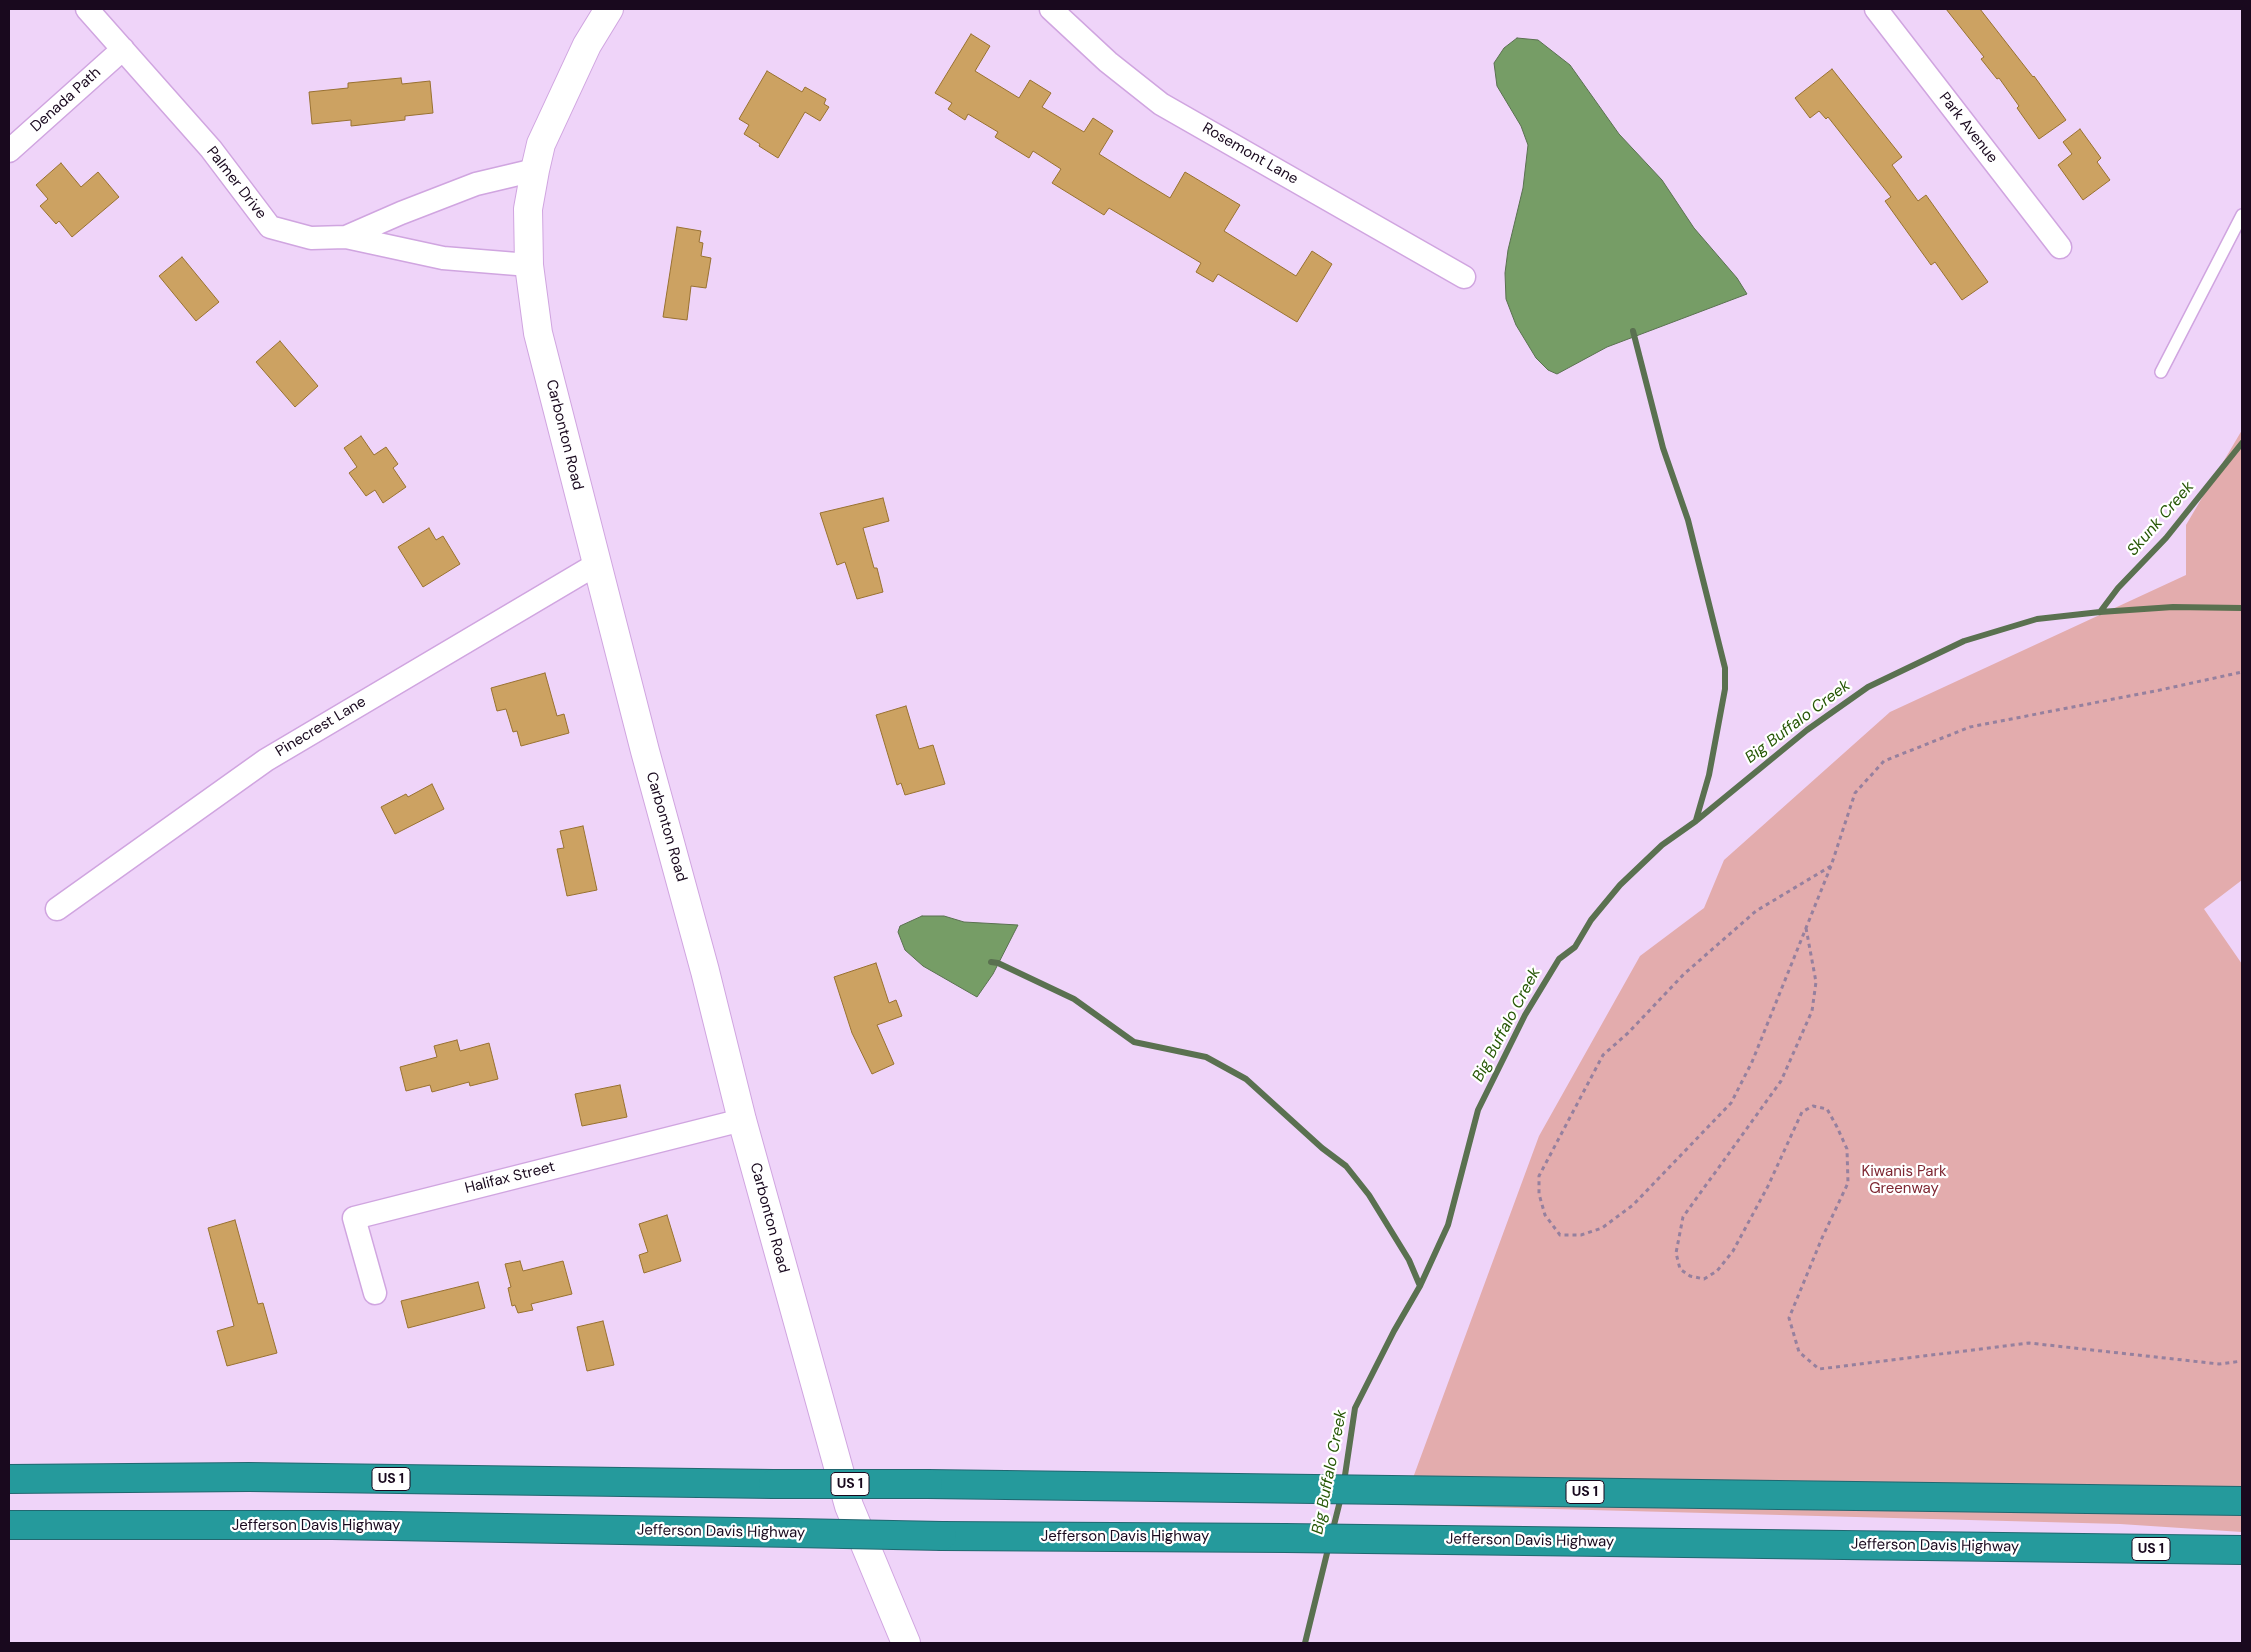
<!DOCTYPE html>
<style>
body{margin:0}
#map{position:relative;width:2251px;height:1652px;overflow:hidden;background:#efd4f9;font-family:"DM Sans",sans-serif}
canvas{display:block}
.frame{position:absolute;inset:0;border:10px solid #19091e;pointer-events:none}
</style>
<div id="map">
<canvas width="2251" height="1652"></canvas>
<div class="frame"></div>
</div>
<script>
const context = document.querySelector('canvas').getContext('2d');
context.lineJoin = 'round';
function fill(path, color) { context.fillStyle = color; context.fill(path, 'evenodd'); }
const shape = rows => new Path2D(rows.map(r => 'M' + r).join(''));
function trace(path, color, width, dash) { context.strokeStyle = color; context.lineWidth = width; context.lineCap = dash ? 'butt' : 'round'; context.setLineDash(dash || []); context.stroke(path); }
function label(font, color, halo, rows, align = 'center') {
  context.font = font + ' "DM Sans",sans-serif'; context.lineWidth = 4.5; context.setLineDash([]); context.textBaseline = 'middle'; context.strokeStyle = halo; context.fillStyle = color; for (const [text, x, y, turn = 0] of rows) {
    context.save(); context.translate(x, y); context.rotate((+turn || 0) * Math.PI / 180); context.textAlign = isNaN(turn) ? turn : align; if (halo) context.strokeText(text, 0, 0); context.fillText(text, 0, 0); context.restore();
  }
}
fill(shape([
 [2242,430,2242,880,2204,909,2242,964,2242,1532,2120,1524,1403,1505,1539,1136,1640,956,1704,908,1724,860,1890,712,2186,575,2186,525]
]), '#e3acad');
const water = shape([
 [1517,38,1538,40,1570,65,1619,134,1662,180,1694,228,1737,278,1747,294,1607,347,1557,374,1548,370,1536,358,1516,325,1506,299,1505,273,1508,250,1523,188,1528,145,1521,126,1497,86,1494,63,1504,48,1517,38],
 [922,916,944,916,964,922,1018,925,993,974,977,997,923,966,905,950,898,932,900,926,922,916]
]);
fill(water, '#769d66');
trace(water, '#5a7150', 1);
trace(shape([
 [1633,331,1663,448,1688,520,1725,668,1725,689,1709,775,1696,820],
 [2100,612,2118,588,2166,538,2242,443],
 [991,962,998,963,1074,999,1134,1042,1206,1057,1246,1079,1322,1148,1346,1166,1369,1195,1409,1260,1420,1286],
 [1344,1482,1355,1408,1394,1331,1420,1286,1448,1225,1478,1110,1525,1015,1559,959,1575,947,1591,920,1620,885,1662,845,1696,821,1807,730,1868,687,1964,641,2037,619,2100,612,2173,607,2242,608],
 [1332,1533,1341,1497],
 [1305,1643,1329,1545]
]), '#5a7150', 6);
const building = shape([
 [1946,9,1980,9,2033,77,2034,76,2066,120,2039,139,2017,108,2019,106,1999,78,1997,79,1981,59,1984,57,1946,9],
 [971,34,990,46,975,71,1019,98,1030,80,1051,93,1042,107,1084,132,1093,118,1113,131,1099,154,1142,181,1170,198,1185,172,1240,205,1224,231,1296,276,1312,251,1332,264,1297,322,1218,274,1213,282,1196,272,1201,263,1109,208,1104,215,1052,183,1061,169,1033,151,1029,158,995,137,998,132,968,114,965,120,948,109,952,103,935,93,971,34],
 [1832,69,1902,157,1892,165,1918,201,1926,195,1988,282,1962,300,1935,262,1931,265,1885,201,1891,197,1828,117,1826,119,1819,111,1810,118,1795,98,1832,69],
 [767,71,802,92,805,87,826,99,824,104,829,107,820,121,805,112,778,158,759,146,760,144,744,134,749,125,739,119,767,71],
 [401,78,402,84,430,81,433,113,405,116,405,120,351,126,351,120,312,124,309,92,348,88,348,83,401,78],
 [2080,129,2101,158,2097,162,2110,180,2083,200,2058,165,2072,154,2063,142,2080,129],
 [61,163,81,187,98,172,119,197,72,237,59,221,56,224,40,206,48,199,36,185,61,163],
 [677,227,701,231,699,242,703,243,701,256,711,258,706,288,691,286,687,320,663,317,677,227],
 [182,257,219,302,196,321,159,276,182,257],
 [280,341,318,386,295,407,256,362,280,341],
 [361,436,374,455,386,447,398,464,393,468,406,487,383,503,375,490,366,496,349,473,357,467,344,448,361,436],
 [883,498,889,521,863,528,874,568,877,568,883,592,857,599,845,562,837,565,820,513,883,498],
 [429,528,436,540,443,536,460,564,423,587,398,547,429,528],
 [545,673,557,716,564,714,569,733,521,746,517,731,513,732,506,709,497,711,491,688,545,673],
 [906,706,919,749,933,745,945,784,905,795,901,783,897,785,876,715,906,706],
 [432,784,444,809,395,834,381,807,406,794,408,797,432,784],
 [583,826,597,890,567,896,557,849,564,848,560,831,583,826],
 [876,963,889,1003,896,1000,902,1016,877,1025,894,1064,872,1074,852,1033,834,977,876,963],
 [457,1040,460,1051,489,1043,498,1079,470,1086,469,1082,432,1092,430,1085,406,1091,400,1067,437,1057,434,1046,457,1040],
 [620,1085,627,1117,582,1126,575,1094,620,1085],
 [667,1215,681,1261,644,1273,639,1255,648,1252,639,1224,667,1215],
 [235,1220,258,1304,263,1303,277,1353,227,1366,217,1331,234,1326,208,1228,235,1220],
 [520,1261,523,1271,563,1261,572,1294,531,1304,533,1310,518,1313,515,1305,512,1306,508,1288,511,1287,505,1264,520,1261],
 [478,1282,485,1308,408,1328,401,1301,478,1282],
 [603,1321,614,1365,587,1371,577,1327,603,1321]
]);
fill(building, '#cca262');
trace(building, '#987130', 1);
const service = shape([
 [2161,372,2242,215]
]);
const minor = shape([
 [87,9,211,149,270,227,311,238,346,237,443,258,529,265],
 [1051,9,1108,62,1161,104,1464,277],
 [1876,9,2060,247],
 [9,151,123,49],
 [346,237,401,213,476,184,535,170],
 [57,909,266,760,597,564],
 [375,1293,354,1218,742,1120]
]);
const tertiary = shape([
 [609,9,587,45,541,144,535,170,528,209,529,265,538,333,645,751,705,971,742,1120,849,1506,906,1643]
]);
const motorway = shape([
 [9,1479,249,1477,773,1484],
 [928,1484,2242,1501],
 [9,1525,332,1525,795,1533],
 [942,1536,1285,1538,2242,1550]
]);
trace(service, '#d0a5e0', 14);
trace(minor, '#d0a5e0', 25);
trace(tertiary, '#d0a5e0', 30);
trace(motorway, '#216770', 30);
trace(shape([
 [1831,866,1756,911,1684,974,1628,1033,1603,1055,1539,1176,1539,1194,1545,1215,1560,1235,1581,1235,1602,1228,1633,1205,1731,1103,1752,1062,1831,866,1855,793,1884,761,1970,727,2160,690,2242,672],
 [1806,928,1816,982,1812,1011,1781,1081,1683,1217,1676,1253,1680,1269,1690,1276,1704,1279,1717,1271,1733,1251,1768,1186,1802,1112,1813,1106,1827,1109,1837,1127,1847,1149,1848,1183,1822,1238,1789,1318,1799,1352,1819,1369,2029,1343,2219,1364,2242,1361]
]), '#96809e', 3, [4, 4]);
trace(service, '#fff', 11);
trace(minor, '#fff', 22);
trace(tertiary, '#fff', 28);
trace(motorway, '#259a9c', 28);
const motorwayBridge = shape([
 [773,1484,928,1484],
 [795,1533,942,1536]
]);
trace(motorwayBridge, '#216770', 30, []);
trace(motorwayBridge, '#259a9c', 28);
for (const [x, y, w] of [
 [391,1479,38],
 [850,1484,38],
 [1585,1492,38],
 [2151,1549,38]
]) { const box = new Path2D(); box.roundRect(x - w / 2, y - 11.5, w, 23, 4); context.fillStyle = '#fff'; context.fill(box); trace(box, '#19091e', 1); }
label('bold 14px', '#19091e', null, [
 ["US 1",391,1479],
 ["US 1",850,1484],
 ["US 1",1585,1492],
 ["US 1",2151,1549]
]);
label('15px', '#19091e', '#fff', [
 ["Denada Path",66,100,-42],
 ["Park Avenue",1968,128,52],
 ["Rosemont Lane",1250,154,30],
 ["Palmer Drive",236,183,52],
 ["Carbonton Road",564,435,76],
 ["Pinecrest Lane",321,727,-31],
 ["Carbonton Road",666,827,74],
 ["Halifax Street",510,1178,-14],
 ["Carbonton Road",769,1218,75],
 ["Jefferson Davis Highway",316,1526],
 ["Jefferson Davis Highway",721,1532,1],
 ["Jefferson Davis Highway",1125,1537],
 ["Jefferson Davis Highway",1530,1541,1],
 ["Jefferson Davis Highway",1935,1546,1]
]);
label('15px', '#7e2732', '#fff', [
 ["Kiwanis Park",1904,1172],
 ["Greenway",1904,1189]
]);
label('italic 16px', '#265705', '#fff', [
 ["Skunk Creek",2161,519,-49],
 ["Big Buffalo Creek",1798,722,-37],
 ["Big Buffalo Creek",1507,1025,-62],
 ["Big Buffalo Creek",1330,1472,-79]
]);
</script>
